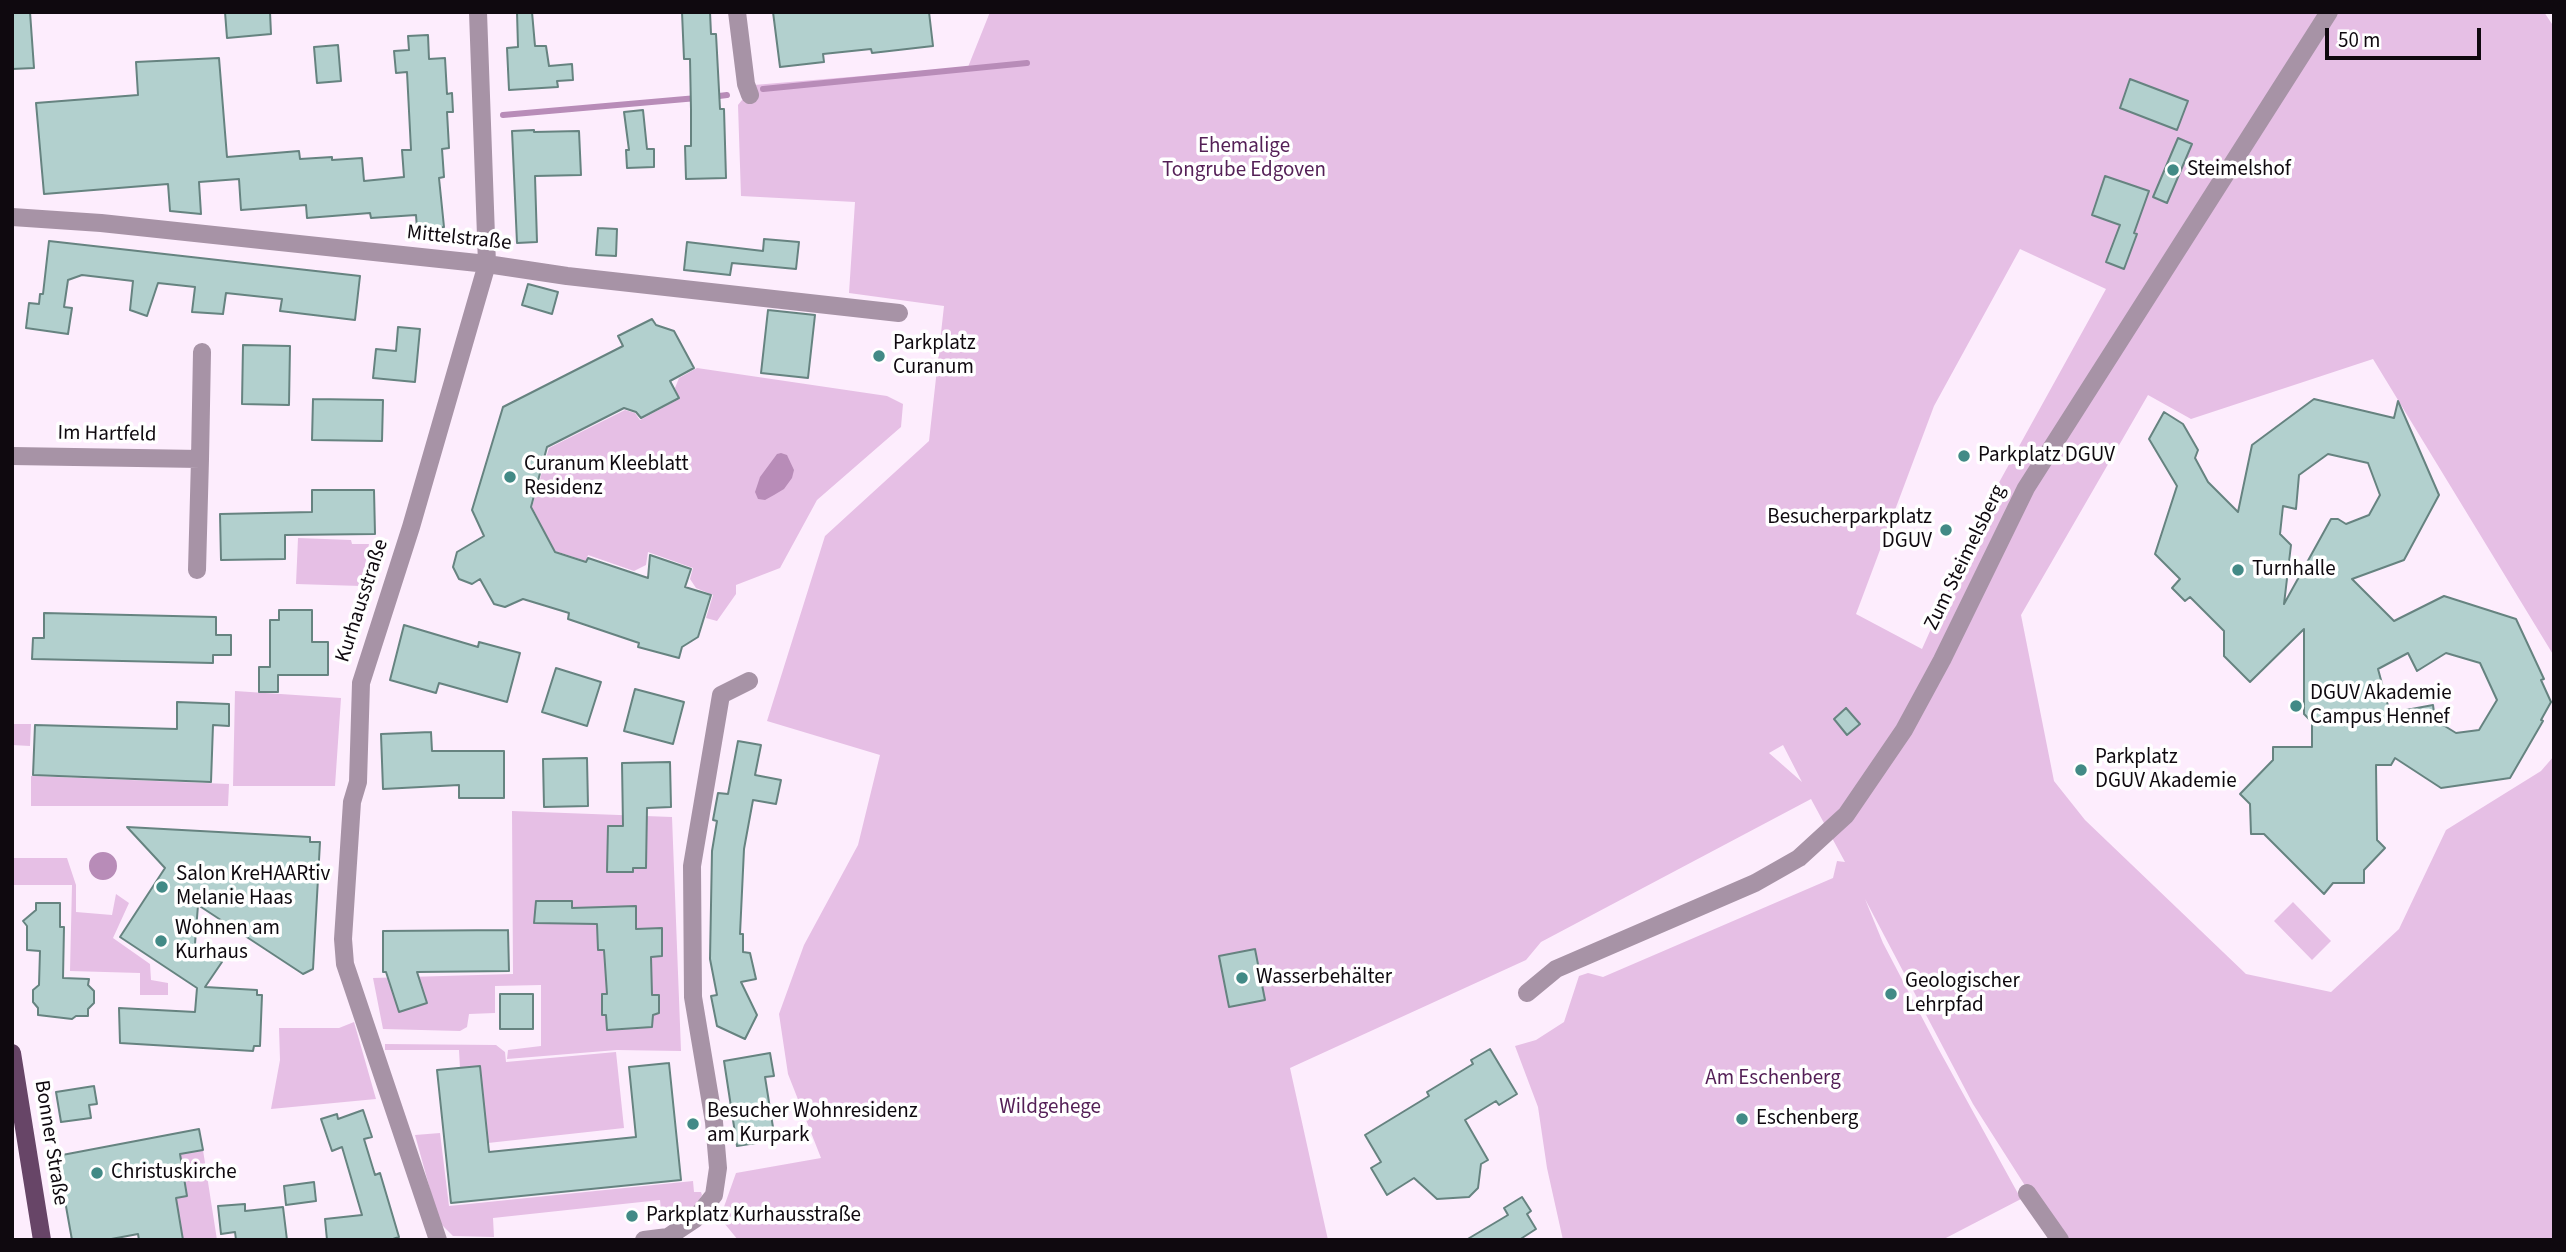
<!DOCTYPE html>
<meta charset="utf-8">
<style>
body{margin:0}
#map{position:relative;width:2566px;height:1252px;overflow:hidden;background:#fdedfd;font-family:"Source Sans 3",sans-serif}
canvas{display:block}
.frame{position:absolute;inset:0;border:14px solid #0f090f;pointer-events:none}
.scale{position:absolute;left:2325px;top:28px;width:156px;height:32px;box-sizing:border-box;border:4px solid #0f090f;border-top:0;padding-left:9px;font-size:21px;line-height:24px;white-space:nowrap;color:#0f090f;-webkit-text-stroke:5px #fff;paint-order:stroke}
</style>
<div id="map">
<canvas width="2566" height="1252"></canvas>
<div class="frame"></div>
<div class="scale">50 m</div>
</div>
<script>
const context = document.querySelector('canvas').getContext('2d');
context.lineJoin = 'round';
function fill(path, color) { context.fillStyle = color; context.fill(path, 'evenodd'); }
const shape = rows => new Path2D(rows.map(r => 'M' + r).join(''));
function trace(path, color, width, dash) { context.strokeStyle = color; context.lineWidth = width; context.lineCap = dash ? 'butt' : 'round'; context.setLineDash(dash || []); context.stroke(path); }
function label(font, color, halo, rows, align = 'center') {
  context.font = font + ' "Source Sans 3",sans-serif'; context.lineWidth = 7; context.setLineDash([]); context.textBaseline = 'middle'; context.strokeStyle = halo; context.fillStyle = color; for (const [text, x, y, turn = 0] of rows) {
    context.save(); context.translate(x, y); context.rotate((+turn || 0) * Math.PI / 180); context.textAlign = isNaN(turn) ? turn : align; if (halo) context.strokeText(text, 0, 0); context.fillText(text, 0, 0); context.restore();
  }
}
fill(shape([
 [990,12,2544,12,2554,27,2554,656,2373,359,2191,419,2148,395,2021,615,2054,781,2085,820,2246,974,2331,992,2399,929,2446,830,2541,771,2554,756,2554,1240,2070,1240,2031,1195,1973,1104,1865,899,1883,943,1938,1048,2021,1199,1942,1240,1563,1240,1547,1168,1538,1107,1515,1046,1536,1040,1564,1022,1579,976,1588,973,1603,977,1833,878,1837,861,1845,862,1811,799,1541,942,1526,960,1290,1068,1328,1240,738,1240,720,1218,736,1173,821,1158,788,1074,779,1014,804,945,858,845,880,755,767,721,825,536,929,441,944,306,849,293,855,202,741,196,738,105,754,85,968,67],
 [2020,249,2106,289,1986,506,1922,649,1856,614,1934,406],
 [1783,745,1802,782,1769,753],
 [697,368,887,396,903,404,901,427,817,500,780,568,736,585,736,594,717,621,706,618,713,595,696,588,690,579,693,568,648,552,646,565,634,571,588,555,586,561,555,551,532,507,549,448,625,410,635,413,640,420,679,399,675,388,679,378],
 [298,538,351,540,352,544,369,544,361,586,296,584],
 [235,691,341,698,335,786,233,786],
 [12,724,31,724,30,746,12,745],
 [31,776,229,784,228,806,31,806],
 [512,811,672,817,681,1051,617,1050,507,1059,508,1050,541,1046,541,985,495,986,495,1013,469,1014,467,1027,460,1031,383,1029,373,978,513,974],
 [12,858,67,858,76,885,76,912,112,915,116,894,129,903,113,938,150,964,151,980,168,983,168,995,140,995,140,973,70,971,72,885,12,885],
 [2293,902,2331,941,2312,960,2274,921],
 [354,1022,376,1099,271,1109,280,1060,279,1028,339,1028],
 [385,1044,496,1045,505,1052,506,1062,616,1052,624,1128,488,1143,480,1066,460,1068,459,1050,385,1050],
 [440,1133,449,1206,693,1181,694,1192,701,1192,702,1195,695,1207,678,1218,662,1220,660,1200,493,1218,494,1237,453,1236,439,1222,415,1135],
 [203,1150,217,1240,183,1240,176,1198,187,1196,180,1154]
]), '#e6bfe5');
fill(shape([
 [781,453,787,455,794,470,792,478,784,489,774,495,765,500,758,499,755,492,760,477,777,454],
 '89 866a14 14 0 1 1 28 0a14 14 0 1 1-28 0Z'
]), '#b88cb8');
trace(shape([
 [763,89,1027,63],
 [711,97,727,95],
 [503,115,697,98]
]), '#b88cb8', 6);
const building = shape([
 [12,12,30,12,34,68,12,69,12,12],
 [225,12,270,12,271,34,227,38,225,12],
 [517,12,532,12,535,46,546,46,549,66,572,64,573,80,557,81,558,87,509,90,507,48,518,47,517,12],
 [682,12,710,12,711,34,716,34,720,109,724,109,726,178,686,179,685,146,691,146,691,110,690,59,684,59,682,12],
 [773,12,929,12,933,46,872,53,871,49,823,54,824,62,780,67,773,12],
 [428,35,429,59,445,58,447,94,452,93,453,112,447,112,449,148,442,149,444,177,439,178,444,227,417,229,416,215,371,218,370,213,307,218,306,205,241,210,239,179,199,182,201,214,170,211,168,184,44,194,36,103,138,95,136,62,219,58,227,157,299,151,300,159,332,157,332,160,362,158,364,181,404,177,402,150,411,150,407,72,396,73,394,51,409,50,408,36,428,35],
 [338,45,341,81,317,83,314,47,338,45],
 [2130,79,2188,101,2177,130,2120,108,2130,79],
 [643,110,647,149,654,149,654,167,627,168,626,150,629,150,624,112,643,110],
 [534,130,534,132,579,131,581,175,535,176,537,242,517,243,512,131,534,130],
 [2178,138,2192,144,2167,203,2153,197,2178,138],
 [2105,176,2149,191,2134,233,2137,234,2124,269,2106,262,2120,225,2092,215,2105,176],
 [598,228,617,229,616,256,596,255,598,228],
 [764,239,799,242,796,269,732,263,730,275,684,270,687,242,763,251,764,239],
 [49,241,360,276,355,320,280,311,282,299,226,293,223,314,192,312,195,287,158,283,147,316,130,310,133,281,82,275,68,280,64,307,72,308,68,334,26,328,29,303,39,304,40,294,43,294,49,241],
 [528,284,558,292,552,314,522,305,528,284],
 [768,310,815,315,808,378,761,373,768,310],
 [652,319,656,325,674,331,694,368,670,381,679,398,641,418,636,412,624,408,547,447,531,507,555,552,586,562,588,558,648,578,650,555,691,569,685,587,711,595,698,637,682,647,679,658,638,647,639,643,568,619,569,613,523,599,505,607,494,604,480,579,472,584,459,579,453,567,457,552,484,536,472,510,503,407,623,346,618,336,652,319],
 [398,327,420,329,415,382,373,378,376,349,396,351,398,327],
 [243,345,290,346,289,405,242,404,243,345],
 [313,399,383,400,382,441,312,440,313,399],
 [2314,399,2394,418,2398,401,2439,495,2404,560,2352,579,2394,621,2444,596,2516,619,2544,679,2541,680,2551,702,2541,720,2543,721,2510,778,2441,788,2395,758,2391,765,2376,765,2377,840,2385,848,2364,870,2364,883,2333,883,2324,894,2264,834,2251,834,2250,804,2240,794,2273,760,2273,747,2312,747,2312,722,2304,714,2304,629,2250,682,2224,656,2224,631,2190,597,2185,601,2172,588,2180,579,2155,554,2177,486,2149,439,2164,412,2183,424,2198,450,2195,458,2208,482,2238,512,2252,445,2314,399],
 [2328,454,2368,463,2380,495,2369,515,2346,524,2338,519,2331,519,2284,604,2291,545,2280,534,2283,506,2296,509,2299,475,2328,454],
 [2408,653,2417,671,2446,653,2480,663,2497,700,2479,730,2456,733,2435,720,2433,705,2390,713,2378,669,2408,653],
 [312,490,374,490,375,534,285,535,285,559,221,560,220,514,312,512,312,490],
 [279,610,312,610,312,642,328,642,328,675,278,675,278,692,259,692,259,667,270,667,270,620,279,620,279,610],
 [44,613,216,617,216,635,231,635,231,655,213,655,213,663,32,659,33,638,44,638,44,613],
 [404,625,478,647,479,642,520,653,507,702,439,683,436,693,390,680,404,625],
 [556,668,601,682,587,726,542,712,556,668],
 [635,689,684,702,673,744,624,731,635,689],
 [177,702,229,704,229,726,213,725,211,782,33,775,35,725,177,729,177,702],
 [1846,708,1860,724,1847,735,1834,719,1846,708],
 [431,732,432,751,504,751,504,798,459,798,459,785,383,789,381,734,431,732],
 [738,741,761,745,755,775,781,780,776,804,753,800,744,849,740,934,743,934,743,952,750,953,756,979,741,982,757,1015,745,1039,717,1026,711,996,717,995,710,959,712,851,717,821,713,820,718,793,728,794,738,741],
 [587,758,588,806,544,807,543,759,587,758],
 [670,762,671,807,647,808,646,868,633,868,633,872,607,872,608,826,623,826,622,763,670,762],
 [127,827,310,837,310,842,320,842,313,969,303,974,198,905,195,944,222,962,205,987,257,990,257,995,262,995,260,1046,254,1046,253,1051,120,1043,119,1008,195,1012,197,988,120,937,165,868,127,827],
 [536,901,572,901,572,908,636,906,636,929,662,928,662,956,651,957,652,995,659,995,659,1013,653,1015,652,1027,607,1030,606,1015,602,1015,602,994,607,994,604,950,598,950,597,924,534,923,536,901],
 [36,903,60,903,60,927,64,927,63,978,89,979,88,985,94,991,94,1003,88,1009,88,1016,76,1016,72,1019,38,1015,38,1008,33,1002,33,990,39,985,40,951,27,950,27,926,23,921,36,910,36,903],
 [508,930,509,971,417,972,427,1003,399,1012,386,972,383,972,383,931,508,930],
 [1255,949,1265,1000,1229,1007,1219,956,1255,949],
 [500,994,533,994,533,1029,500,1029,500,994],
 [1490,1049,1517,1094,1499,1105,1496,1101,1465,1120,1488,1160,1481,1164,1478,1188,1469,1197,1437,1199,1414,1178,1387,1195,1371,1168,1381,1162,1365,1135,1429,1096,1427,1092,1473,1064,1471,1060,1490,1049],
 [770,1053,774,1076,765,1077,775,1140,737,1146,724,1061,770,1053],
 [669,1063,681,1180,451,1203,437,1070,480,1066,489,1152,636,1137,629,1067,669,1063],
 [94,1086,97,1104,89,1105,91,1118,61,1122,56,1092,94,1086],
 [363,1110,372,1137,364,1139,375,1175,380,1173,399,1237,390,1240,327,1240,325,1219,362,1215,342,1147,332,1151,321,1119,337,1114,338,1119,363,1110],
 [199,1129,203,1150,180,1154,187,1196,176,1198,183,1240,139,1240,138,1234,106,1240,72,1240,57,1156,199,1129],
 [314,1182,316,1201,286,1205,284,1186,314,1182],
 [1522,1197,1531,1211,1527,1214,1536,1229,1519,1240,1466,1240,1508,1215,1504,1208,1522,1197],
 [245,1204,245,1211,283,1207,287,1240,236,1240,235,1232,221,1234,218,1206,245,1204]
]);
fill(building, '#b2d0ce');
trace(building, '#668380', 2);
trace(shape([
 [737,12,746,84,750,95],
 [12,217,101,223,487,264,567,276,899,313],
 [12,456,200,459,202,352],
 [197,570,200,459],
 [1527,993,1556,969,1755,883,1799,858,1846,815,1904,730,1942,660,2026,488,2329,12],
 [2027,1193,2060,1240],
 [438,1240,345,964,343,939,352,802,358,782,361,683,411,527,487,264,478,12],
 [644,1240,668,1237,695,1219,714,1195,718,1168,714,1122,693,997,692,866,721,695,749,681]
]), '#a793a6', 18);
trace(shape([
 [12,1053,42,1240]
]), '#674567', 18);
for (const [x, y, r, color] of [
 [2173,170,7,"#428a86"],
 [879,356,7,"#428a86"],
 [1964,456,7,"#428a86"],
 [510,477,7,"#428a86"],
 [1946,530,7,"#428a86"],
 [2238,570,7,"#428a86"],
 [2296,706,7,"#428a86"],
 [2081,770,7,"#428a86"],
 [162,887,7,"#428a86"],
 [161,941,7,"#428a86"],
 [1242,978,7,"#428a86"],
 [1891,994,7,"#428a86"],
 [1742,1119,7,"#428a86"],
 [693,1124,7,"#428a86"],
 [97,1173,7,"#428a86"],
 [632,1216,7,"#428a86"]
]) { const dot = new Path2D(); dot.arc(x, y, r, 0, 2 * Math.PI); context.fillStyle = color; context.fill(dot); trace(dot, '#fff', 2.5); }
label('21px', '#541f56', '#fff', [
 ["Ehemalige",1244,147],
 ["Tongrube Edgoven",1244,171],
 ["Am Eschenberg",1773,1079],
 ["Wildgehege",1050,1108]
]);
label('21px', '#0f090f', '#fff', [
 ["Steimelshof",2187,170],
 ["Parkplatz",893,344],
 ["Curanum",893,368],
 ["Parkplatz DGUV",1978,456],
 ["Curanum Kleeblatt",524,465],
 ["Residenz",524,489],
 ["Besucherparkplatz",1932,518,"right"],
 ["DGUV",1932,542,"right"],
 ["Turnhalle",2252,570],
 ["DGUV Akademie",2310,694],
 ["Campus Hennef",2310,718],
 ["Parkplatz",2095,758],
 ["DGUV Akademie",2095,782],
 ["Salon KreHAARtiv",176,875],
 ["Melanie Haas",176,899],
 ["Wohnen am",175,929],
 ["Kurhaus",175,953],
 ["Wasserbehälter",1256,978],
 ["Geologischer",1905,982],
 ["Lehrpfad",1905,1006],
 ["Besucher Wohnresidenz",707,1112],
 ["am Kurpark",707,1136],
 ["Eschenberg",1756,1119],
 ["Christuskirche",111,1173],
 ["Parkplatz Kurhausstraße",646,1216]
], 'left');
label('21px', '#0f090f', '#fff', [
 ["Mittelstraße",459,239,6],
 ["Im Hartfeld",107,435,1],
 ["Zum Steimelsberg",1966,558,-64],
 ["Kurhausstraße",363,601,-72],
 ["Bonner Straße",50,1143,81]
]);
</script>
